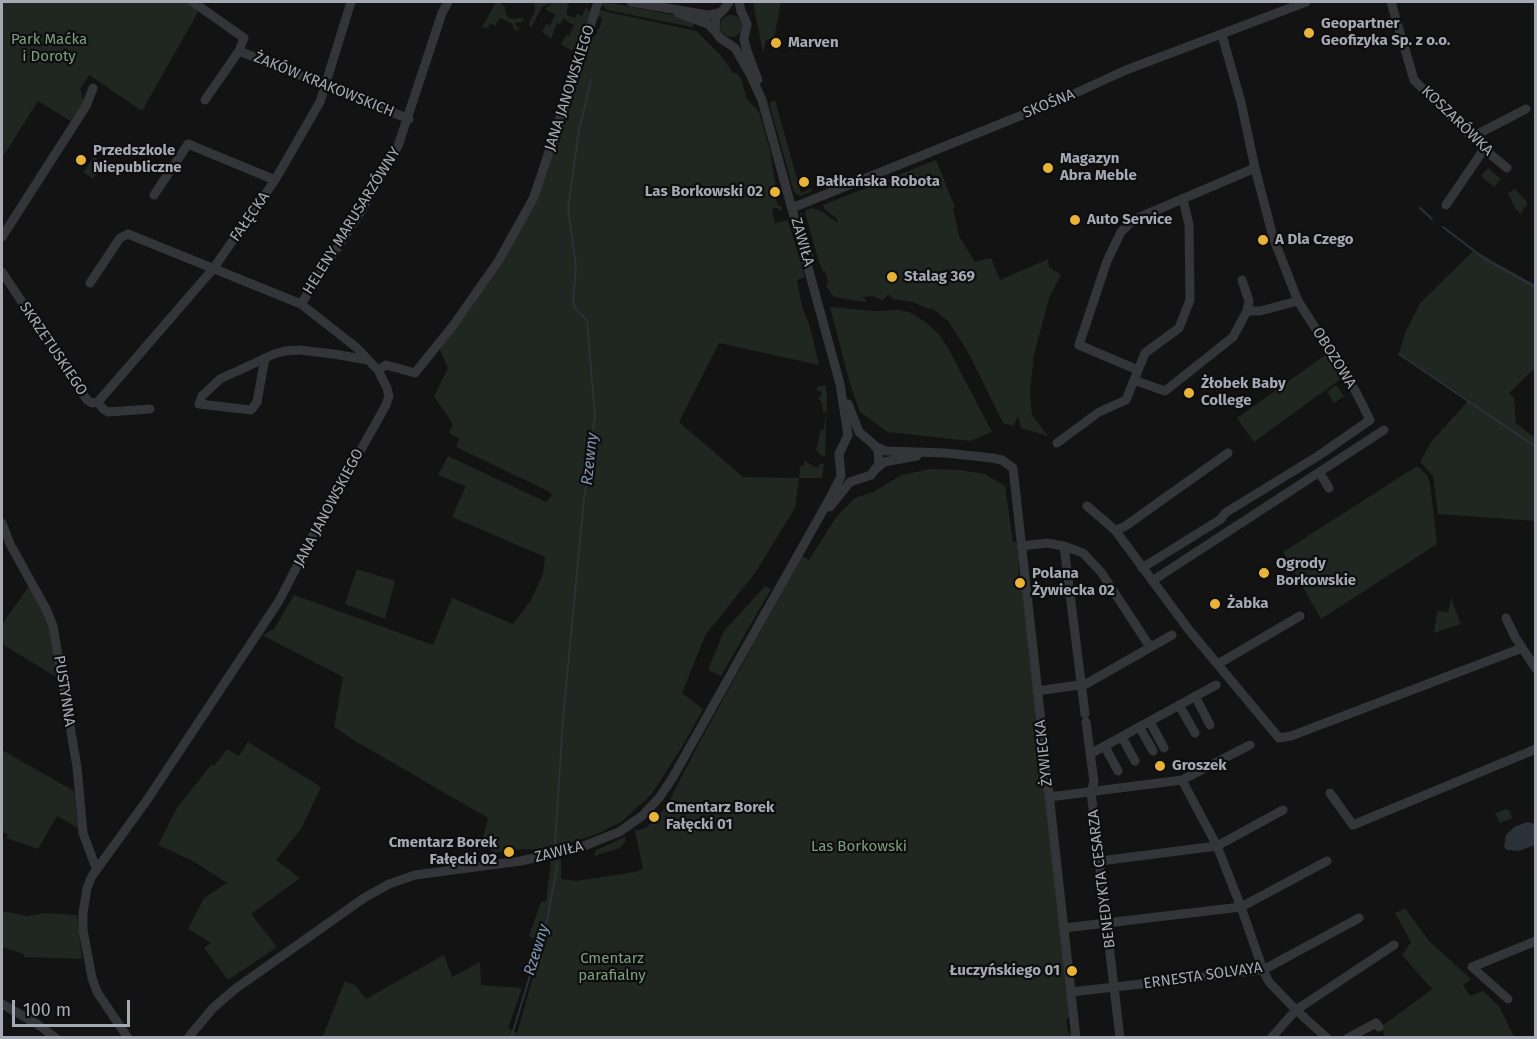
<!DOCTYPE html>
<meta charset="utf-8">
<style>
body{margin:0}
#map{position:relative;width:1537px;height:1039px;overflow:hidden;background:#131314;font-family:"Fira Sans",sans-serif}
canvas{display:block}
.frame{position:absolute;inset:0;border:3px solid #a5a9b4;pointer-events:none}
.scale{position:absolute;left:12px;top:1000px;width:118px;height:27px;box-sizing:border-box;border:3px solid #a5a9b4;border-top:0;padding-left:8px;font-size:18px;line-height:21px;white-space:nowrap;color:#a5a9b4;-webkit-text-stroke:4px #0e0e0f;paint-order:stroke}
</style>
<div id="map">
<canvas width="1537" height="1039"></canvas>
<div class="frame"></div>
<div class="scale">100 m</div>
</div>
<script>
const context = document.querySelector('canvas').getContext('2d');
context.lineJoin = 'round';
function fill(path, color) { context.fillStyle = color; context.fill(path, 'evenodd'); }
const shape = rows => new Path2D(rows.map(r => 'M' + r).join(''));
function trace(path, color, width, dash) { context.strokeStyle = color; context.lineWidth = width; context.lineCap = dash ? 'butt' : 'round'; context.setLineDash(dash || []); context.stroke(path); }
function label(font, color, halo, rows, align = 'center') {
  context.font = font + ' "Fira Sans",sans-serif'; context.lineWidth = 4.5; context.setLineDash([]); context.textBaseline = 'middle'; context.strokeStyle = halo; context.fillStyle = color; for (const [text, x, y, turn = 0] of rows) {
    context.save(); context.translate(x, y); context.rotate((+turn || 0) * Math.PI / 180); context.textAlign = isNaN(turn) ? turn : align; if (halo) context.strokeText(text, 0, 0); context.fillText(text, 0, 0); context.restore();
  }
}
fill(shape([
 [2,2,198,2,202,5,142,111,89,75,80,89,84,104,70,121,38,101,2,158],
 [496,2,502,2,501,5,506,7,504,10,507,12,505,15,512,19,524,18,521,23,516,22,515,25,519,28,517,31,513,28,513,24,500,18,495,26,490,23,488,28,482,27],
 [534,2,553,2,542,7,531,28,529,22,535,11],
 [553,2,569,2,567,5,569,7,567,9,567,15,575,18,577,14,582,16,586,7,590,11,576,52,574,52,575,47,572,51,561,44,566,35,569,36,575,23,573,25,565,20,565,17,560,24,557,23,551,39,542,32,546,24,550,25,555,15,545,9],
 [606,2,678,16,695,23,692,27,607,10,601,4],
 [753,2,781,2,774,38,766,40,763,53],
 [599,10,696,31,723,58,733,73,737,73,741,78,747,99,759,112,770,150,776,188,773,189,778,206,781,206,783,210,779,211,778,208,772,209,775,223,788,220,805,277,797,280,802,306,810,327,819,365,719,343,679,422,743,477,799,478,800,466,804,466,804,460,814,467,818,468,820,463,824,464,822,478,799,478,795,508,755,573,706,634,682,693,703,709,682,747,651,795,621,822,599,833,577,841,542,850,523,849,495,853,481,845,488,818,357,742,334,727,343,677,262,635,274,629,294,595,433,645,452,598,513,624,531,600,543,574,545,557,452,517,466,486,438,475,448,456,546,502,552,496,550,492,456,447,459,439,449,433,453,424,434,396,448,368,439,347,468,313,503,258,531,209,591,38,596,35,598,29,600,28,602,18,596,15],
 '720 26a11 11 0 1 1 22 0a11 11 0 1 1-22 0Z',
 [775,100,801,193,812,188,812,191,800,196,794,192,769,103],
 [94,157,103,164,93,179,83,172],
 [936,160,955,207,953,209,959,236,975,262,991,258,1000,280,1048,259,1049,267,1061,275,1049,298,1034,355,1030,393,1032,415,1048,436,1021,428,1018,416,1013,426,1003,423,969,354,949,322,932,308,929,309,912,302,892,299,890,295,887,295,885,299,881,300,873,296,862,297,867,300,866,302,834,297,826,286,828,282,825,271,823,272,819,262,805,213,806,210,812,208,821,211,838,223,836,218,825,210,823,205],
 [1488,168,1501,179,1494,187,1481,176],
 [1515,189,1527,202,1527,205,1523,209,1522,214,1516,210,1508,193],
 [801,211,814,256,812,257,800,219],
 [1474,250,1535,285,1535,368,1509,393,1514,398,1516,423,1535,438,1535,521,1438,514,1433,476,1420,462,1431,442,1469,400,1399,353,1406,331,1420,303],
 [830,307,874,311,898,310,909,312,924,321,938,333,948,348,992,432,970,441,888,432,860,412,850,384],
 [1328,353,1339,370,1342,378,1254,442,1237,418],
 [826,385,827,397,825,456,820,455,816,450,821,429,824,429,826,412,823,412,822,403,818,398,822,394,821,391,817,391,817,387],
 [1336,385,1344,396,1334,403,1327,392],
 [1417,466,1427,475,1430,483,1437,544,1321,619,1283,552],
 [930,469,961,470,985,474,1005,486,1013,542,1016,542,1018,556,1019,576,1020,586,1022,587,1070,1018,1066,1019,1068,1033,1072,1033,1072,1037,322,1038,345,981,356,986,366,999,444,955,452,977,480,962,481,985,522,988,508,1028,517,1033,543,943,529,936,541,902,546,902,551,861,561,859,561,879,576,881,635,872,643,869,635,831,646,828,666,807,698,745,802,556,809,560,837,516,855,498,873,492,902,475],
 [357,569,395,581,385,619,345,604],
 [30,585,51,630,58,678,2,644,2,624],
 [765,586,771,589,721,676,708,670,724,631],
 [1451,598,1461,624,1434,633,1437,611,1448,612],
 [248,742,321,787,301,829,276,860,300,878,251,914,277,947,228,980,204,948,211,943,188,929,204,898,227,883,193,861,158,845,177,808,211,765,214,766,227,749,239,756],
 [2,750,74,791,78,828,57,816,38,849,6,838,8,835,2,831],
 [1506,809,1510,811,1512,818,1500,823,1495,813],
 [625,837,625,842,620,848,594,856,596,850],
 [1405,908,1429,941,1471,979,1463,985,1470,996,1483,991,1499,1006,1514,1037,1385,1037,1381,1027,1432,989,1402,955,1411,942,1395,913],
 [2,911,27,916,45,913,77,915,82,959,24,957,24,954,2,947]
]), '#1f2720');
fill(shape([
 [1527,822,1535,824,1535,845,1519,851,1507,850,1504,847,1506,835,1514,827]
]), '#2a3138');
trace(shape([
 [1420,208,1432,219],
 [1443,227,1485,259,1536,287],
 [1399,354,1536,447],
 [555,844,563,718,584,499,591,458,589,450,595,417,587,321,576,309,573,302,576,266,568,208,579,130,591,80],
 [511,1038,547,920,558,862]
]), '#2a3138', 2);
trace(shape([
 [193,2,244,38,239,51],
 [631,2,708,15,719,13],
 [739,2,741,11,747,24,744,39,746,48,758,80],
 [1391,2,1414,80,1484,149,1507,168],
 [678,13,708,24,715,31],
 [205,100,239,51,409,119],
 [1472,137,1526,109],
 [154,195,188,144,275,180],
 [1446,205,1484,149],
 [792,208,1067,97,1126,70,1306,2],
 [2,237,86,106,93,88],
 [2,272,87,400,92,403,98,402,103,409,108,412,150,409],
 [1242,280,1249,301,1247,311],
 [90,283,120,238,128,234,301,304,357,348,378,370],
 [301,304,361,211,398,146,442,13,448,2],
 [265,358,257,402,251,410,199,404,202,396,220,379,255,363,274,354,285,351,299,350,334,354,367,360],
 [1138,370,1079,345,1107,261,1121,232,1133,220,1255,168],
 [1136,381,1165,391,1233,337,1247,311,1260,311,1298,301],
 [98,402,213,269,275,180,320,102,351,2],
 [1057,443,1099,412,1126,400,1145,353,1179,328,1190,300,1189,225,1183,199],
 [875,446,886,451,946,453,992,458,1002,460,1013,468,1076,1038],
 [877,468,884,462,917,456],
 [1319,472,1329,488],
 [1087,506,1115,530,1189,630,1279,738,1291,736,1522,648],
 [830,507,850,482,871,475,879,464,878,450,872,443,859,432,848,404],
 [2,523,10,544,46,609,53,626,77,767,83,833,96,868],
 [1115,530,1124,527,1228,453],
 [1021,546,1047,543,1064,546,1083,553,1101,572,1150,647],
 [1064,546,1085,714],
 [1142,568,1221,519,1225,513,1318,456,1370,420,1356,392,1298,301,1273,237,1255,168,1241,102,1222,35],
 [1152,581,1384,430],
 [1506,618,1515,637,1536,669],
 [1218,664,1300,616],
 [1037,691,1086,684,1172,635],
 [1195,696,1210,725],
 [1179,705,1195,733],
 [1086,722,1094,782,1091,792,1120,1038],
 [1150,722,1164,748],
 [1140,728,1153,751],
 [1122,737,1135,761],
 [1105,747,1118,771],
 [1090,754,1216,685],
 [1182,780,1217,846,1241,907,1263,970,1269,982,1296,1010,1327,1038],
 [1330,793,1353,825,1536,749],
 [1049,797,1182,780,1250,745],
 [1100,861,1217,846,1283,810],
 [1064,928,1241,907,1327,861],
 [1071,992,1263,970,1359,918],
 [1508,999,1472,967,1536,941],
 [2,1004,37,1024,56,1038],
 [128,1038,97,992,92,978,83,930,83,913,87,888,92,876,147,800,279,601,313,535,386,405,389,396,387,388,378,370,386,365,415,373,455,323,499,260,533,199,541,176,598,2],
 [188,1038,213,1008,235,989,364,898,389,884,415,875,521,861,584,846,619,832,642,816,659,798,673,777,830,498,841,476,839,454,848,435,840,384,762,100,750,74,735,48,720,38,715,31,716,17,725,8,729,2],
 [1271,1038,1296,1010,1394,945],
 [1348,1038,1376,1023,1379,1027]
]), '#343539', 9);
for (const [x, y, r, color] of [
 [1309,33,6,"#e8b437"],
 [776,43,6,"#e8b437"],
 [81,160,6,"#e8b437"],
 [1048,168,6,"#e8b437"],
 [804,182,6,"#e8b437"],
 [775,192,6,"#e8b437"],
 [1075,220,6,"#e8b437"],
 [1263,240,6,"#e8b437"],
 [892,277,6,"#e8b437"],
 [1189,393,6,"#e8b437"],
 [1264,573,6,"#e8b437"],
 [1020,583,6,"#e8b437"],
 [1215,604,6,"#e8b437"],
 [1160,766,6,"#e8b437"],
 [654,817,6,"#e8b437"],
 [509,852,6,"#e8b437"],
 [1072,971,6,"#e8b437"]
]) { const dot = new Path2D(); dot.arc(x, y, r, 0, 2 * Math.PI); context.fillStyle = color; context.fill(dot); trace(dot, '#0e0e0f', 2); }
label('bold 15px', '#a5a9b4', '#0e0e0f', [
 ["Geopartner",1321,24],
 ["Geofizyka Sp. z o.o.",1321,41],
 ["Marven",788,43],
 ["Przedszkole",93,151],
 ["Niepubliczne",93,168],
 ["Magazyn",1060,159],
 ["Abra Meble",1060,176],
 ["Bałkańska Robota",816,182],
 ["Las Borkowski 02",763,192,"right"],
 ["Auto Service",1087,220],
 ["A Dla Czego",1275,240],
 ["Stalag 369",904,277],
 ["Żłobek Baby",1201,384],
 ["College",1201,401],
 ["Ogrody",1276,564],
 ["Borkowskie",1276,581],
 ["Polana",1032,574],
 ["Żywiecka 02",1032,591],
 ["Żabka",1227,604],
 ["Groszek",1172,766],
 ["Cmentarz Borek",666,808],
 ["Fałęcki 01",666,825],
 ["Cmentarz Borek",497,843,"right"],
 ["Fałęcki 02",497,860,"right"],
 ["Łuczyńskiego 01",1060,971,"right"]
], 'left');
label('15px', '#7d9f80', '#0e0e0f', [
 ["Park Maćka",49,40],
 ["i Doroty",49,57],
 ["Las Borkowski",859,847],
 ["Cmentarz",612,959],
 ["parafialny",612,976]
]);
label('15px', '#a5a9b4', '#0e0e0f', [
 ["ŻAKÓW KRAKOWSKICH",324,85,22],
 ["JANA JANOWSKIEGO",570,88,-72],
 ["SKOŚNA",1049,104,-22],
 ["KOSZARÓWKA",1457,121,44],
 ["FAŁĘCKA",250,217,-55],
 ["HELENY MARUSARZÓWNY",352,221,-58],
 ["ZAWIŁA",802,242,74],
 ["SKRZETUSKIEGO",53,349,56],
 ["OBOZOWA",1334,358,58],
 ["JANA JANOWSKIEGO",329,508,-62],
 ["PUSTYNNA",64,691,81],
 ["ŻYWIECKA",1044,753,-96],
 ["ZAWIŁA",559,852,-14],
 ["BENEDYKTA CESARZA",1102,879,-97],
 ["ERNESTA SOLVAYA",1203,976,-8]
]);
label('italic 16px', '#7d95ae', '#0e0e0f', [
 ["Rzewny",590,459,-84],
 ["Rzewny",537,950,-73]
]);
</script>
